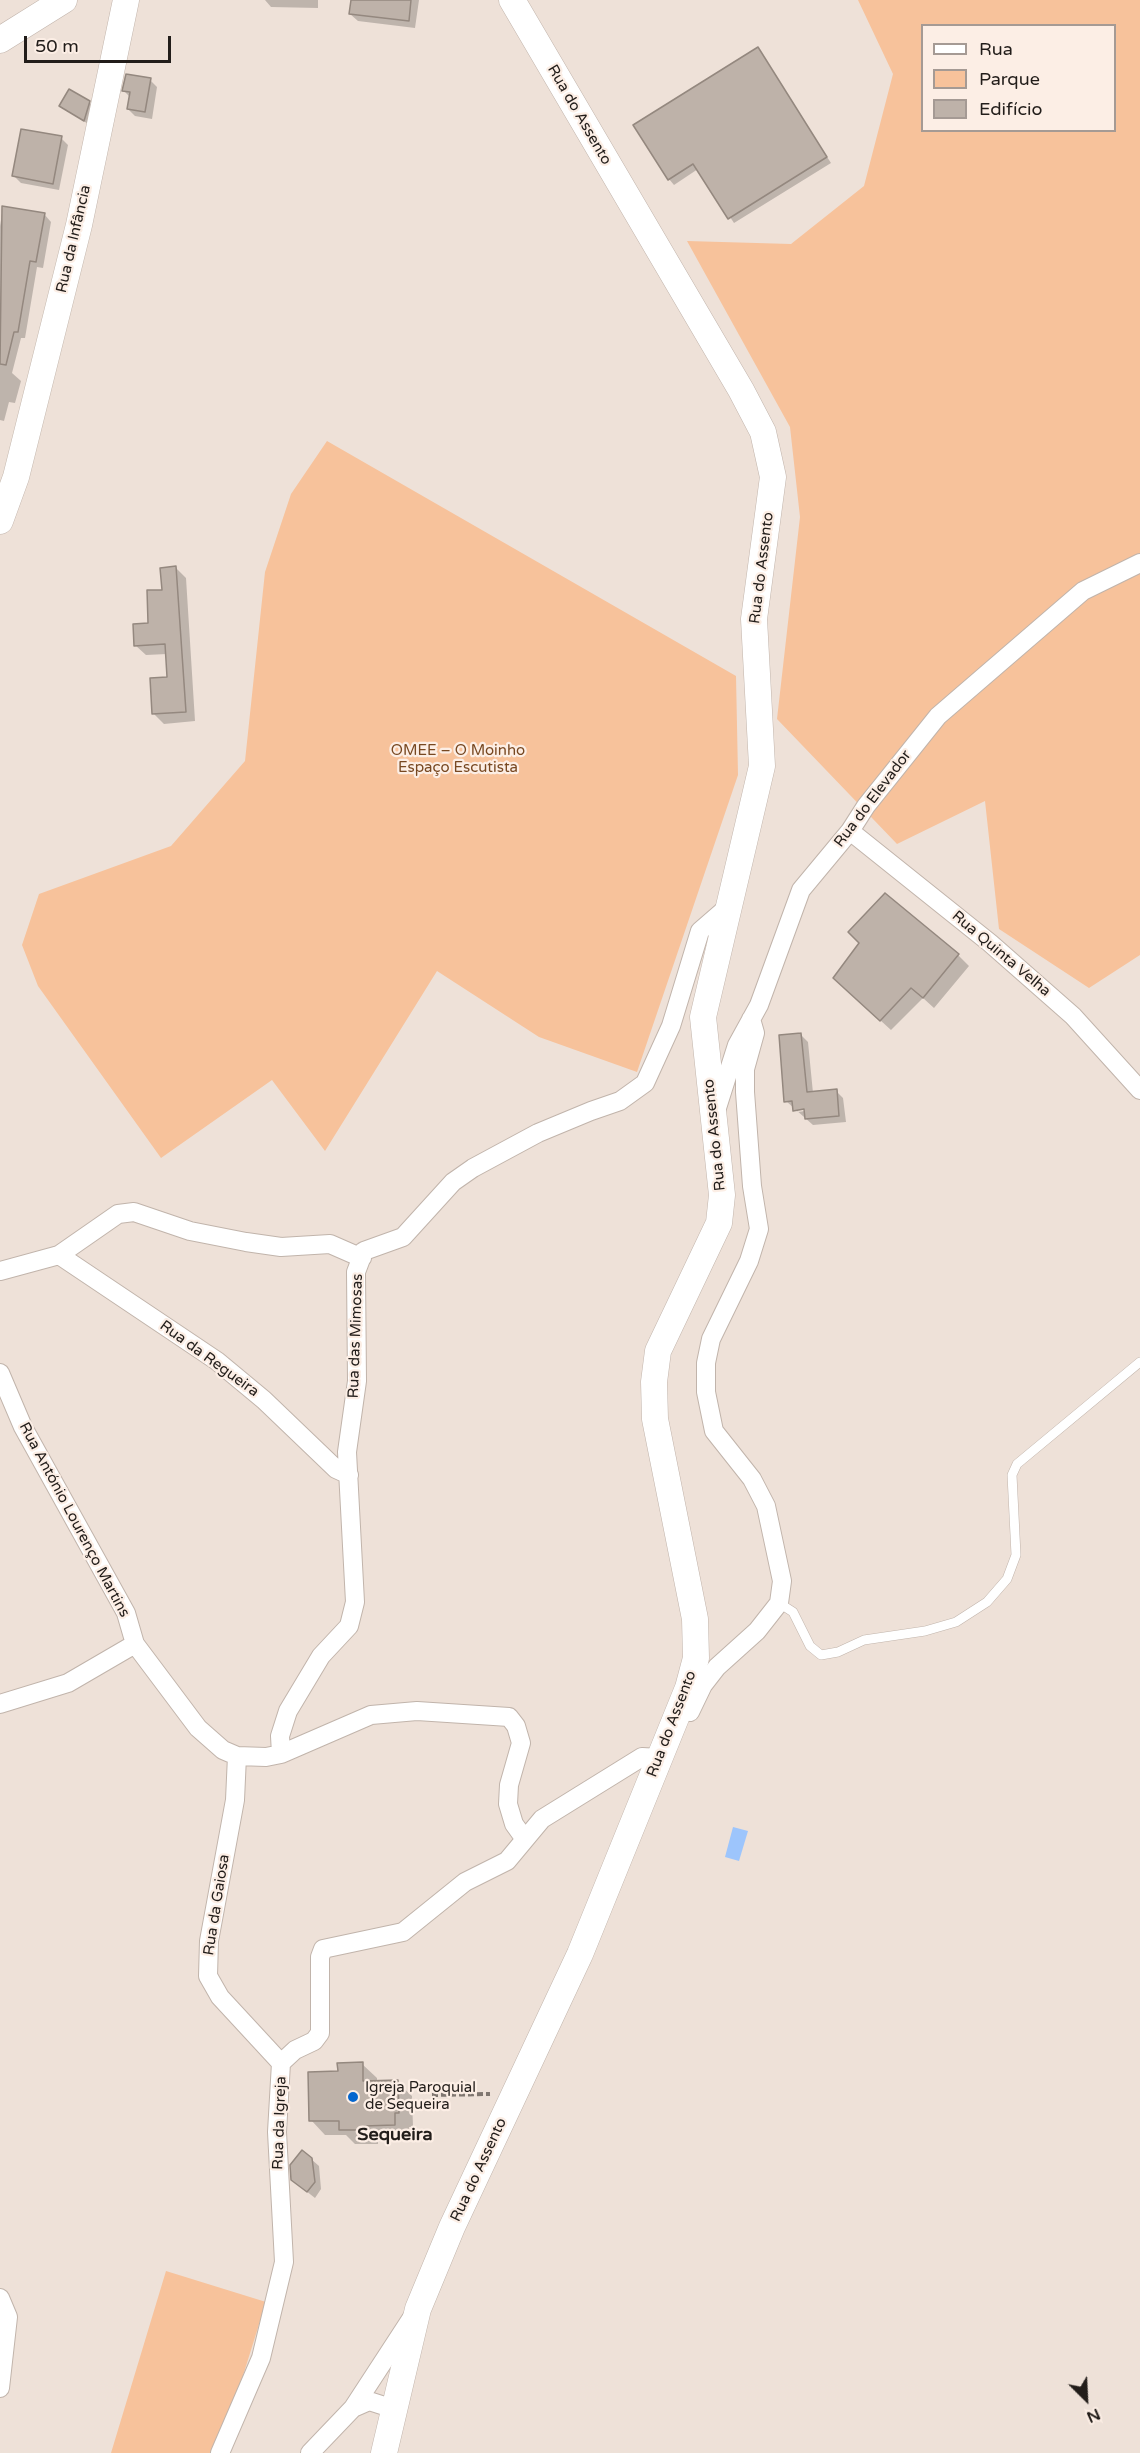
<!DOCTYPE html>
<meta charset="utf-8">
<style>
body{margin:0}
#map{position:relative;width:1140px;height:2453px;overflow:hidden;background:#eee1d8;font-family:"Varela Round",sans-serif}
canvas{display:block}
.legend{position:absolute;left:921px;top:24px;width:195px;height:108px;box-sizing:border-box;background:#fceee5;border:2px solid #a59a94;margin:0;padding:8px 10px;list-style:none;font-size:18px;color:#221d1a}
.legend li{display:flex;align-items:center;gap:12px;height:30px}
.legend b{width:30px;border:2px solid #a59a94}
.north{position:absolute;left:1056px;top:2369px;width:60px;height:60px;-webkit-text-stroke:4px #fceee5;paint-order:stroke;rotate:156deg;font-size:16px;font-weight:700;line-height:24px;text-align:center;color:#221d1a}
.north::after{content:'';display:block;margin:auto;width:21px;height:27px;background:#221d1a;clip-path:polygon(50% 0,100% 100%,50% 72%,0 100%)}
.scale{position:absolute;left:24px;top:36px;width:147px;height:27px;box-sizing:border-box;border:3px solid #221d1a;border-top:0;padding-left:8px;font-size:18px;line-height:21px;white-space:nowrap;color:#221d1a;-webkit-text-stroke:4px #fceee5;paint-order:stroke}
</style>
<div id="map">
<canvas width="1140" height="2453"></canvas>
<ul class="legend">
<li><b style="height:8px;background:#fff"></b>Rua</li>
<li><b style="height:16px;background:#f7c29b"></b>Parque</li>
<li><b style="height:16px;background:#beb2a9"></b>Edifício</li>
</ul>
<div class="north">N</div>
<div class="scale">50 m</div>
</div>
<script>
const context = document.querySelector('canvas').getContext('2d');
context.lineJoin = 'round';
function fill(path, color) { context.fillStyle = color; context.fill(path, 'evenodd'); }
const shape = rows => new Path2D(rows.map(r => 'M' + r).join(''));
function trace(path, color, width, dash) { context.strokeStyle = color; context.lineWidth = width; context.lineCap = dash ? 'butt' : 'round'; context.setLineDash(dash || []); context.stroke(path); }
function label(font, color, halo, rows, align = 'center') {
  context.font = font + ' "Varela Round",sans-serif'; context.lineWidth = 4.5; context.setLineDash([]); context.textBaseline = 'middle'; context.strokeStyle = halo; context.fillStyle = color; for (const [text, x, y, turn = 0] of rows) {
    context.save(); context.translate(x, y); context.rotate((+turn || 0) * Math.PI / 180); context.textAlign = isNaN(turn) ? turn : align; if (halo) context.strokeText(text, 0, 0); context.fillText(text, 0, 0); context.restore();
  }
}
fill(shape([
 [858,0,1140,0,1140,955,1089,988,999,929,985,801,897,844,777,719,800,517,790,427,687,241,791,244,864,186,893,74],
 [922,26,1114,26,1114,130,922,130],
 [327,441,736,676,738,775,637,1072,539,1037,437,971,325,1151,272,1080,161,1158,38,986,22,945,39,894,171,846,245,761,265,572,291,494],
 [166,2271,266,2302,226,2430,215,2453,111,2453]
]), '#f7c29b');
fill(shape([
 [733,1827,748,1831,739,1861,725,1857]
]), '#9dc5fc');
fill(shape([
 [265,0,318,0,318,8,271,7],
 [352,0,419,0,415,28,358,21,350,14],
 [757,49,831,163,734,223,698,169,674,185,669,179],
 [150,80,157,87,152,119,135,116,128,109,130,97,124,91],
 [89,102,96,110,91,126,60,105],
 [61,138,68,145,59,190,21,183,14,176],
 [3,208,44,214,51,222,43,268,37,267,25,338,21,338,12,373,21,381,15,403,9,402,4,421,0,420,0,226],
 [176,568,186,578,195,721,164,724,153,713,168,678,167,654,146,655,135,645,150,624],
 [958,955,969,966,934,1008,923,998,891,1030,846,989],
 [801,1035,808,1042,813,1093,836,1091,843,1098,846,1122,813,1125,786,1101],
 [811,1107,812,1110,798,1112,798,1108],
 [362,2064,377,2078,377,2082,397,2082,412,2096,413,2127,409,2127,409,2139,378,2140,378,2144,355,2144,346,2135,325,2135,311,2120,339,2073],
 [311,2159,319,2166,321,2189,315,2198,292,2180]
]), '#0003');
const building = shape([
 [351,0,411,0,409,21,349,14,351,0],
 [758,47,827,157,728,219,693,164,668,180,633,125,758,47],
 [126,74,151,78,145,112,127,109,130,92,122,91,126,74],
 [69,89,90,101,84,121,59,106,69,89],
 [21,129,62,136,53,184,12,176,21,129],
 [2,206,45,213,36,262,30,261,18,332,14,332,6,365,0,364,2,206],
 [176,566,186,712,152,714,150,678,167,677,165,644,134,646,133,624,148,623,147,590,162,590,160,568,176,566],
 [885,893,959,954,923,998,911,988,880,1021,833,978,859,943,848,932,885,893],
 [801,1033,807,1092,837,1089,839,1116,805,1119,804,1109,793,1111,792,1101,784,1102,779,1035,801,1033],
 [363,2062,363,2081,398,2080,399,2113,395,2113,395,2125,364,2126,364,2130,339,2130,339,2121,309,2121,308,2072,338,2071,337,2063,363,2062],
 [302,2150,312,2158,315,2182,307,2192,291,2180,290,2165,302,2150]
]);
fill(building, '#beb2a9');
trace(building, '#94887f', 1.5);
const lane = shape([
 [779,1603,793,1612,810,1646,821,1655,838,1652,864,1640,925,1631,956,1622,987,1602,1007,1579,1016,1555,1012,1475,1017,1464,1140,1362]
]);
const street = shape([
 [850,831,990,943,1073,1016,1140,1090],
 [716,1111,737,1045,759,1005,801,890,850,831,866,806,938,716,1083,591,1140,563],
 [59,1255,217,1361,264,1400,336,1469,349,1475],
 [0,1271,59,1255,118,1214,134,1212,190,1231,246,1242,281,1247,330,1244,362,1258],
 [0,1373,23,1427,126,1613,135,1644,198,1728,223,1750,237,1756,266,1757,281,1754,371,1715,417,1711,509,1717,516,1726,521,1743,509,1785,508,1804,514,1824,524,1838],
 [0,1704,68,1683,135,1644],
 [690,1712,703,1685,717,1667,757,1631,779,1603,782,1581,766,1506,752,1479,714,1431,706,1392,706,1363,711,1339,749,1261,759,1229,752,1186,745,1092,745,1069,755,1033,751,1019],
 [281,1754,280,1736,288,1711,321,1656,349,1626,355,1602,347,1452,357,1381,356,1272,364,1251,403,1237,453,1182,473,1168,538,1133,591,1111,620,1101,645,1083,671,1026,700,931,730,905],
 [237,1756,235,1800,209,1941,208,1976,220,1997,281,2063],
 [0,2298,8,2317,0,2388],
 [353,2408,369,2401,394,2409],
 [220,2453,261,2358,284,2262,277,2132,281,2063,295,2050,314,2041,320,2033,320,1957,323,1949,403,1932,465,1882,507,1861,542,1819,642,1757,660,1758],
 [310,2453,353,2408,413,2316]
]);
const secondary = shape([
 [0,40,64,0],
 [0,521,16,477,79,225,126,0],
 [384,2453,418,2309,452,2227,580,1954,688,1688,696,1658,695,1619,655,1419,654,1382,658,1351,719,1223,722,1195,703,1017,762,766,754,619,773,477,763,432,741,390,512,0]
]);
trace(lane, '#c1b4ab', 10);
trace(street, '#c1b4ab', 20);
trace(secondary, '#c1b4ab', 27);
trace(shape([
 [432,2095,490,2094]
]), '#7f7670', 4, [6, 3]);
trace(lane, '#fff', 9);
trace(street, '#fff', 18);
trace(secondary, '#fff', 26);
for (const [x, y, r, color] of [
 [353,2097,6,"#0566ce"]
]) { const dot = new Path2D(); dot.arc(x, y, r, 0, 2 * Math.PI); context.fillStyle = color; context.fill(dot); trace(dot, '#fceee5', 2); }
label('15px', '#221d1a', '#fceee5', [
 ["Rua do Assento",579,115,60],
 ["Rua da Infância",74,239,-77],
 ["Rua do Assento",762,568,-83],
 ["Rua do Elevador",873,799,-53],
 ["Rua Quinta Velha",1001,954,40],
 ["Rua do Assento",715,1135,-96],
 ["Rua das Mimosas",356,1336,-88],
 ["Rua da Regueira",209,1359,36],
 ["Rua António Lourenço Martins",74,1520,62],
 ["Rua do Assento",672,1724,-69],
 ["Rua da Gaiosa",217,1905,-81],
 ["Rua da Igreja",280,2123,-88],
 ["Rua do Assento",479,2170,-65]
]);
label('15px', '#784821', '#fceee5', [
 ["OMEE – O Moinho",458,751],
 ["Espaço Escutista",458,768]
]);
label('15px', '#221d1a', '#fceee5', [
 ["Igreja Paroquial",365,2088],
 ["de Sequeira",365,2105]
], 'left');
label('bold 18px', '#221d1a', '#fceee5', [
 ["Sequeira",395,2135]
]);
</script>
